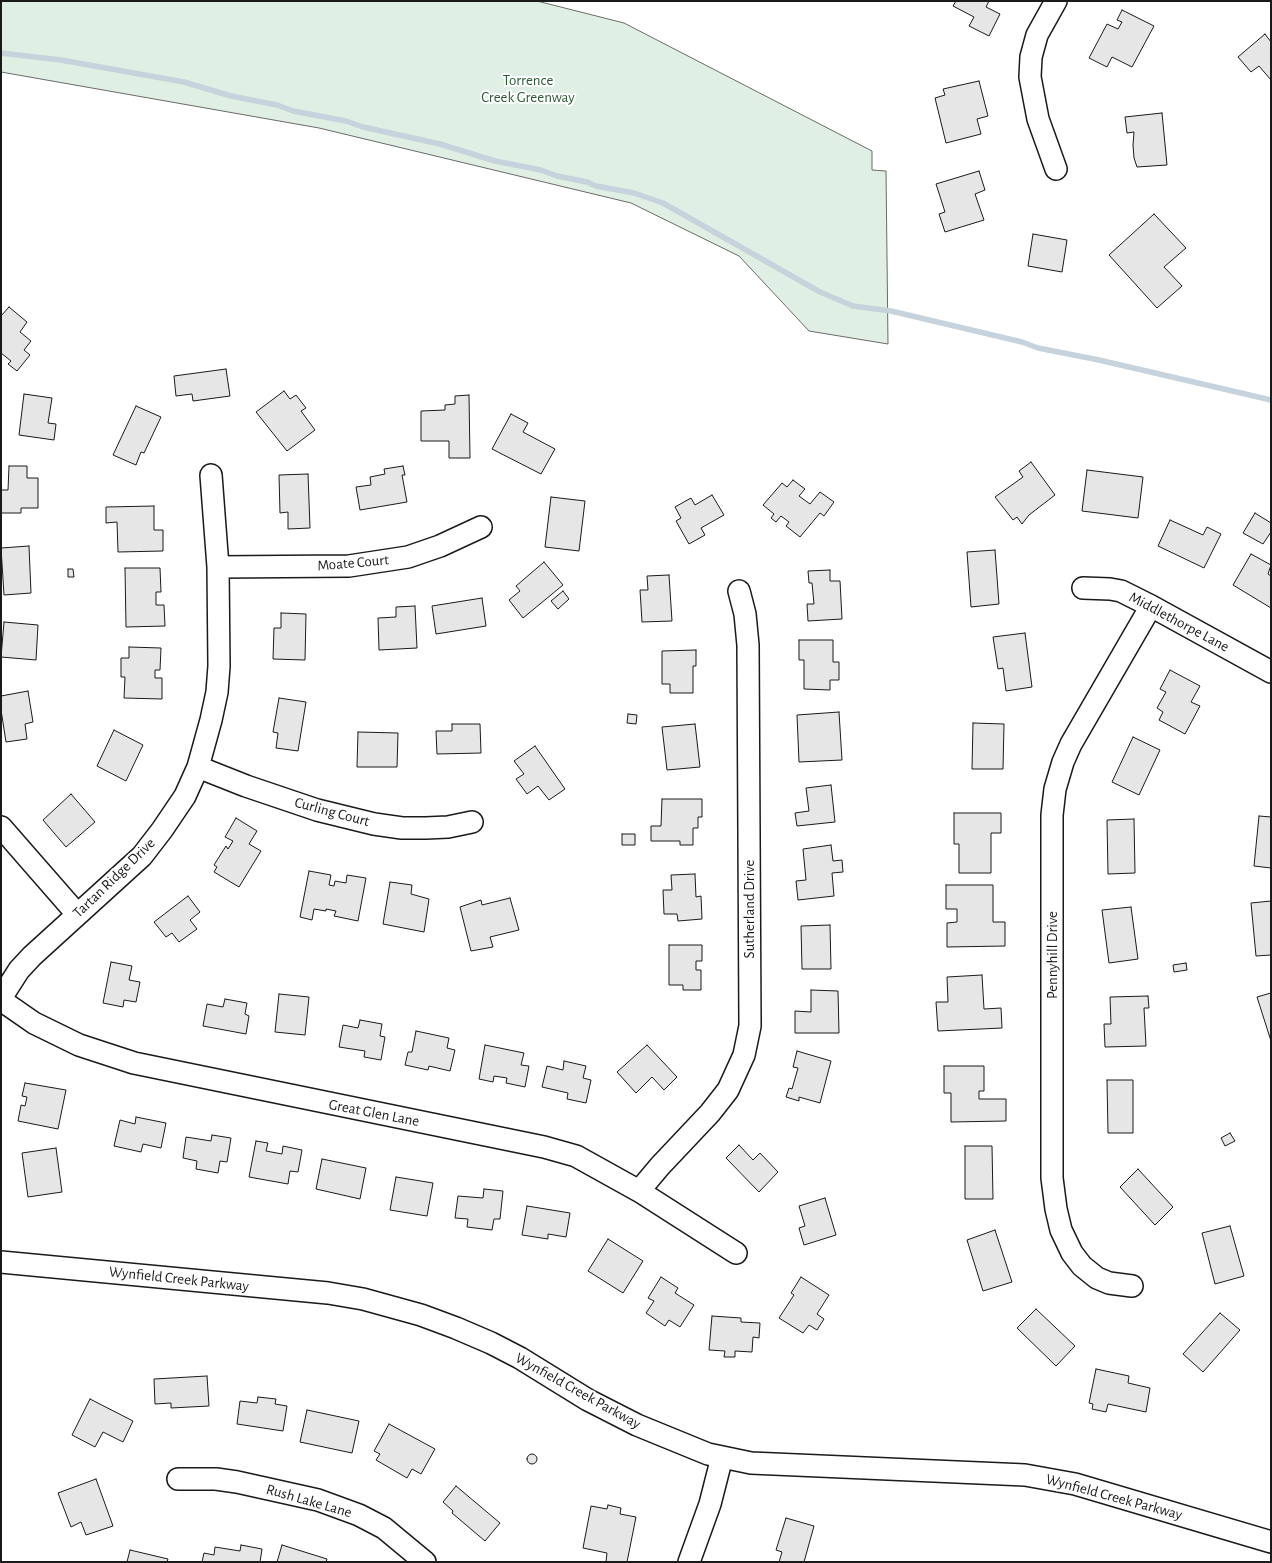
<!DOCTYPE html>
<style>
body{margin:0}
#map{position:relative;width:1272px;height:1563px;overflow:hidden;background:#fff;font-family:"Alegreya Sans",sans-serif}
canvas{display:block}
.frame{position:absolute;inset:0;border:2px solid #1a1a1a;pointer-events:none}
</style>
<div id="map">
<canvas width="1272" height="1563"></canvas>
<div class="frame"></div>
</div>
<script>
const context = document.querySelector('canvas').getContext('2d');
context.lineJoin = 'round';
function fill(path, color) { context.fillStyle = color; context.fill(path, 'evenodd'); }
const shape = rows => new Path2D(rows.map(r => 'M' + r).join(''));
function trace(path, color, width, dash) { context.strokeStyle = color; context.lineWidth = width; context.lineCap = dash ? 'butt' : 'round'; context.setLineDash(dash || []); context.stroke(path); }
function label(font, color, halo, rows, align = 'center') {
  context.font = font + ' "Alegreya Sans",sans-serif'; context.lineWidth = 4; context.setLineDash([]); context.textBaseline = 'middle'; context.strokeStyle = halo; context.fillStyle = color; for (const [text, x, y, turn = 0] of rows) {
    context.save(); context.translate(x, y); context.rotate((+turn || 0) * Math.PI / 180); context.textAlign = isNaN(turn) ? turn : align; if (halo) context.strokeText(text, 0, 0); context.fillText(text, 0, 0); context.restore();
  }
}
const green = shape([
 [1,1,537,1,624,23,872,151,872,170,886,171,888,344,809,331,739,256,631,203,319,128,1,72,1,1]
]);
fill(green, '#e0efe3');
trace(green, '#6a6a6a', 1);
trace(shape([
 [1,53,61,60,184,82,231,96,277,105,293,111,346,121,363,127,440,144,495,161,541,170,557,176,587,182,596,186,634,193,663,203,820,292,853,306,891,311,1022,342,1038,348,1099,360,1271,400]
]), '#c6d2dc', 5.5);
const building = shape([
 [956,1,989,1,986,7,1000,14,989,36,969,26,974,17,953,6,956,1],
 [1122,10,1154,26,1132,67,1112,57,1107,67,1089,58,1107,24,1118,29,1122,22,1117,20,1122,10],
 [1265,34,1271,42,1271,80,1259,66,1251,72,1238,57,1265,34],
 [979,81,988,116,977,119,981,134,946,143,935,98,945,95,943,89,979,81],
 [1162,113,1167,165,1137,167,1134,158,1133,145,1134,132,1127,133,1125,117,1162,113],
 [979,171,985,190,975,194,984,220,945,232,939,214,945,212,936,184,979,171],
 [1154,214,1186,248,1164,267,1182,286,1157,308,1109,255,1154,214],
 [1033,234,1067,240,1062,272,1028,266,1033,234],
 [9,307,27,322,20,332,31,341,24,350,30,355,17,371,8,364,11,361,1,353,1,316,9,307],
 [226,369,230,396,193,401,192,394,176,396,174,376,226,369],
 [284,391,290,399,296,395,306,408,301,411,315,430,287,451,256,412,284,391],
 [24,394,52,398,48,423,56,424,54,440,19,435,24,394],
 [469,395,470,458,449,458,449,441,421,441,421,411,445,410,445,405,455,404,455,396,469,395],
 [136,406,161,417,144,453,141,452,136,465,113,455,136,406],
 [511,414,528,423,523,432,555,449,541,474,492,449,511,414],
 [1031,462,1055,495,1029,515,1022,524,1017,517,1013,520,995,497,1023,477,1019,471,1031,462],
 [9,466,27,466,27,478,38,478,38,508,21,508,21,513,1,513,1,490,8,490,9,466],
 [403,466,405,475,402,475,407,502,360,510,356,487,371,485,370,477,385,474,384,469,403,466],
 [1087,470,1143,477,1138,518,1082,511,1087,470],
 [308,474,310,528,288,529,288,512,280,513,279,475,308,474],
 [793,480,805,489,799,496,810,504,820,492,834,502,824,516,820,513,800,537,786,526,789,522,781,516,776,522,771,518,774,514,763,505,782,483,787,487,793,480],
 [712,495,724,515,701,528,705,535,689,544,676,521,681,518,675,507,691,498,695,505,712,495],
 [551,497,585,501,579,551,545,547,551,497],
 [154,506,154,530,163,530,163,551,118,552,117,522,106,523,106,507,154,506],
 [1255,513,1271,523,1271,532,1263,544,1243,533,1255,513],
 [1170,520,1203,535,1207,527,1221,534,1204,568,1158,546,1170,520],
 [29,546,31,593,4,595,1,548,29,546],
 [995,550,999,604,971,607,967,552,995,550],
 [1251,554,1271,565,1268,574,1271,576,1271,608,1233,585,1251,554],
 [544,562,563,585,523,618,509,600,520,591,516,586,544,562],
 [125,568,160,568,161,592,156,592,156,605,164,605,165,626,126,627,125,568],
 [68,569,73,569,74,577,68,577,68,569],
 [830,570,830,581,840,581,842,619,808,621,807,604,814,604,812,583,809,583,808,571,830,570],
 [669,575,672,621,642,622,640,590,648,590,647,576,669,575],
 [563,591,569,599,558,609,551,601,563,591],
 [482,598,486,626,436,634,432,606,482,598],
 [415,606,417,648,379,650,378,618,396,617,396,607,415,606],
 [281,613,306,614,305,660,273,659,274,628,281,628,281,613],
 [4,622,38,625,36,660,1,657,4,622],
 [1025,633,1032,687,1006,691,1003,668,998,669,993,637,1025,633],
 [799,640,833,640,833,662,839,662,839,680,830,680,830,690,804,689,804,660,799,660,799,640],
 [129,647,161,648,160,670,155,670,155,678,162,678,162,699,124,698,125,677,121,677,121,658,129,658,129,647],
 [696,650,696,666,693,666,693,693,670,693,670,684,662,684,662,651,696,650],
 [1170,670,1200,686,1191,702,1200,706,1185,734,1159,720,1163,712,1157,708,1166,692,1160,689,1170,670],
 [28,691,33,722,25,724,27,739,6,742,1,710,1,696,28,691],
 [279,698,306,702,298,751,276,748,278,733,273,732,279,698],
 [839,712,842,760,799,762,797,715,839,712],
 [628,714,637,715,636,724,627,723,628,714],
 [973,723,1004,724,1003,769,972,769,973,723],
 [452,724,480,724,481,753,437,754,436,731,452,731,452,724],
 [695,724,700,767,667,770,662,727,695,724],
 [114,730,143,745,126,781,97,766,114,730],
 [358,732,398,733,397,767,357,767,358,732],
 [1133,737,1160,750,1139,795,1112,782,1133,737],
 [535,746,565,789,549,800,538,786,527,794,516,779,524,774,514,761,535,746],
 [831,785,835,822,797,826,795,813,809,811,806,788,831,785],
 [71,794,95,822,66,847,43,820,71,794],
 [662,799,702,799,702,817,698,817,698,828,693,828,693,845,680,845,680,841,651,841,651,826,661,826,662,799],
 [954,813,1001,813,1001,833,991,833,991,873,959,873,959,844,954,844,954,813],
 [1259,816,1271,817,1271,868,1254,866,1259,816],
 [236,818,257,831,249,844,261,851,239,887,214,872,217,867,214,865,226,846,228,849,233,841,225,837,236,818],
 [1134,819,1135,873,1108,874,1107,820,1134,819],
 [622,834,635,834,635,845,622,845,622,834],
 [831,845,833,861,842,860,843,872,832,873,834,896,798,900,796,881,806,880,803,849,831,845],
 [309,871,331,875,329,885,334,886,335,881,346,883,347,875,366,878,358,921,334,916,336,911,326,909,326,911,314,909,312,920,300,917,309,871],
 [695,874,696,897,701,896,702,919,678,921,677,914,664,914,663,890,672,890,671,875,695,874],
 [390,882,412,885,411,894,429,899,424,932,383,924,390,882],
 [946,885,993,885,993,922,1005,922,1005,946,947,947,947,923,957,922,957,909,946,909,946,885],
 [188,896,200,912,190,920,197,929,179,942,172,933,166,937,154,922,188,896],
 [510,898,519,930,490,937,493,947,471,951,460,907,481,900,482,905,510,898],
 [1271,901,1271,955,1256,956,1251,903,1271,901],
 [1131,907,1138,959,1109,963,1102,910,1131,907],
 [830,925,831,969,802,969,801,926,830,925],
 [669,945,702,945,702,961,696,961,696,970,701,970,701,990,683,990,683,985,669,985,669,945],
 [111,962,132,966,129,980,140,982,136,1002,124,1000,123,1007,103,1003,111,962],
 [1186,963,1187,970,1174,972,1173,965,1186,963],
 [982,975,984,1009,1001,1008,1002,1028,938,1031,936,1002,948,1002,947,977,982,975],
 [811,990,838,991,839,1033,795,1033,795,1011,811,1012,811,990],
 [1271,993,1271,1041,1257,997,1271,993],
 [279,994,309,997,305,1035,275,1032,279,994],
 [1148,996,1149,1008,1144,1008,1146,1046,1105,1047,1104,1024,1111,1024,1110,997,1148,996],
 [225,999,247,1003,245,1014,249,1016,246,1034,203,1026,207,1004,223,1007,225,999],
 [360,1020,382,1024,380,1036,385,1037,381,1060,364,1057,365,1051,339,1047,343,1025,358,1028,360,1020],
 [416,1031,449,1038,447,1048,455,1050,450,1071,429,1066,428,1070,405,1065,408,1052,412,1052,416,1031],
 [485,1045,524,1053,521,1065,529,1066,525,1087,506,1083,507,1078,494,1076,493,1082,479,1079,485,1045],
 [647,1045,677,1077,664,1090,652,1077,636,1093,617,1072,647,1045],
 [797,1051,831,1061,820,1103,799,1097,799,1101,786,1097,789,1088,792,1089,798,1068,793,1067,797,1051],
 [564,1061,586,1066,583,1078,591,1080,586,1103,567,1099,568,1093,542,1087,547,1066,563,1070,564,1061],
 [944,1066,984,1066,984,1091,979,1091,979,1099,1006,1099,1006,1121,951,1122,951,1093,944,1093,944,1066],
 [1107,1080,1133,1080,1133,1133,1108,1133,1107,1080],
 [25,1083,66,1090,58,1129,18,1121,21,1105,25,1106,27,1097,22,1096,25,1083],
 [136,1117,166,1123,161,1148,143,1144,141,1152,114,1146,120,1120,135,1124,136,1117],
 [1230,1133,1235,1141,1225,1146,1221,1138,1230,1133],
 [212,1135,231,1138,227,1162,220,1161,218,1173,196,1169,197,1161,183,1158,186,1137,211,1141,212,1135],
 [256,1141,268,1143,266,1151,282,1154,283,1146,302,1150,298,1172,290,1171,288,1184,249,1177,256,1141],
 [739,1145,753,1160,760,1153,778,1172,759,1192,726,1158,739,1145],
 [965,1146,992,1146,993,1199,965,1199,965,1146],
 [56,1148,62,1192,28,1197,22,1153,56,1148],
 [322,1159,366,1168,360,1199,316,1189,322,1159],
 [1138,1169,1173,1207,1155,1225,1120,1187,1138,1169],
 [396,1177,433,1183,427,1216,390,1210,396,1177],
 [484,1189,503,1191,500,1219,494,1219,492,1230,467,1227,468,1219,455,1218,458,1196,483,1198,484,1189],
 [825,1198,836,1235,804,1245,799,1228,805,1226,799,1206,825,1198],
 [527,1206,570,1213,566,1237,548,1234,548,1239,522,1235,527,1206],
 [1230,1226,1244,1276,1215,1284,1202,1233,1230,1226],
 [995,1230,1012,1282,983,1291,967,1240,995,1230],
 [608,1239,643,1261,623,1293,588,1271,608,1239],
 [661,1277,678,1288,675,1293,694,1305,680,1327,669,1320,665,1326,646,1313,654,1301,648,1298,661,1277],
 [801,1277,829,1295,817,1314,824,1319,817,1330,809,1325,803,1333,779,1318,794,1295,791,1293,801,1277],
 [1036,1309,1075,1346,1056,1366,1017,1328,1036,1309],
 [1220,1313,1240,1330,1203,1372,1183,1354,1220,1313],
 [712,1316,741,1318,741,1322,760,1323,759,1338,753,1337,752,1352,735,1351,735,1357,724,1357,725,1351,709,1350,712,1316],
 [1096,1369,1129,1376,1128,1383,1150,1388,1146,1412,1108,1404,1106,1412,1092,1409,1093,1404,1089,1403,1096,1369],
 [207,1376,209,1406,171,1408,171,1403,155,1404,154,1379,207,1376],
 [258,1397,276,1399,275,1404,287,1406,283,1431,237,1424,240,1401,257,1403,258,1397],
 [90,1399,133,1421,123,1442,103,1432,95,1447,72,1435,90,1399],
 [307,1410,359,1421,352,1453,300,1442,307,1410],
 [389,1424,435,1449,421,1474,412,1469,407,1478,376,1460,380,1454,374,1451,389,1424],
 '527 1459a5 5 0 1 1 10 0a5 5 0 1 1-10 0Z',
 [96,1479,113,1526,86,1535,81,1522,71,1527,58,1493,96,1479],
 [456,1486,500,1523,485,1541,452,1513,453,1511,443,1502,456,1486],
 [608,1505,621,1508,620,1514,636,1517,627,1562,606,1562,607,1553,583,1548,591,1506,607,1509,608,1505],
 [786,1518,814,1526,804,1562,779,1562,782,1552,776,1550,786,1518],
 [241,1545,262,1549,260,1562,202,1562,204,1553,214,1555,215,1547,240,1551,241,1545],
 [282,1545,327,1559,326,1562,277,1562,282,1545],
 [130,1550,168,1559,167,1562,127,1562,130,1550]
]);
fill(building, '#e6e6e6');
trace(building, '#1a1a1a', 1);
const minor = shape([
 [1056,1,1037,35,1031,57,1030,77,1038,119,1056,169],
 [218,567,349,566,408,557,440,546,481,527],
 [1083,588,1110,589,1121,591,1151,606,1271,672],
 [198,767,246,786,317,810,374,824,402,828,426,828,448,827,472,822],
 [1,827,77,914],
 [1,998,19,970,32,956,142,856,162,830,185,796,198,767,211,720,217,692,219,666,218,567,211,475],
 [1,1000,34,1023,79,1045,134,1063,544,1147,576,1156,639,1191,736,1253],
 [639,1191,660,1166,710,1113,728,1090,744,1055,750,1026,748,645,745,614,739,591],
 [1,1262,328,1293,363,1299,421,1315,456,1328,491,1343,520,1358,588,1400,637,1425,708,1454,751,1463,1025,1475,1075,1484,1271,1542],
 [1132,1286,1109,1283,1097,1278,1082,1266,1072,1253,1061,1230,1056,1209,1052,1178,1052,815,1055,789,1063,762,1071,744,1151,606],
 [178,1479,216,1479,237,1482,318,1500,359,1515,384,1528,425,1562],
 [689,1562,710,1504,722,1457]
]);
trace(minor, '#1a1a1a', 24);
trace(minor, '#fff', 21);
label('15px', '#2b5a34', '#fff', [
 ["Torrence",528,80],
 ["Creek Greenway",528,97]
]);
label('15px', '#1a1a1a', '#fff', [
 ["Moate Court",353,563,-5],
 ["Middlethorpe Lane",1179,622,28],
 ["Curling Court",332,812,15],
 ["Tartan Ridge Drive",114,878,-44],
 ["Sutherland Drive",749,909,-90],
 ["Pennyhill Drive",1052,955,-90],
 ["Great Glen Lane",374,1113,11],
 ["Wynfield Creek Parkway",179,1279,6],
 ["Wynfield Creek Parkway",578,1391,29],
 ["Wynfield Creek Parkway",1114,1497,15],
 ["Rush Lake Lane",309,1501,16]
]);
</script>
